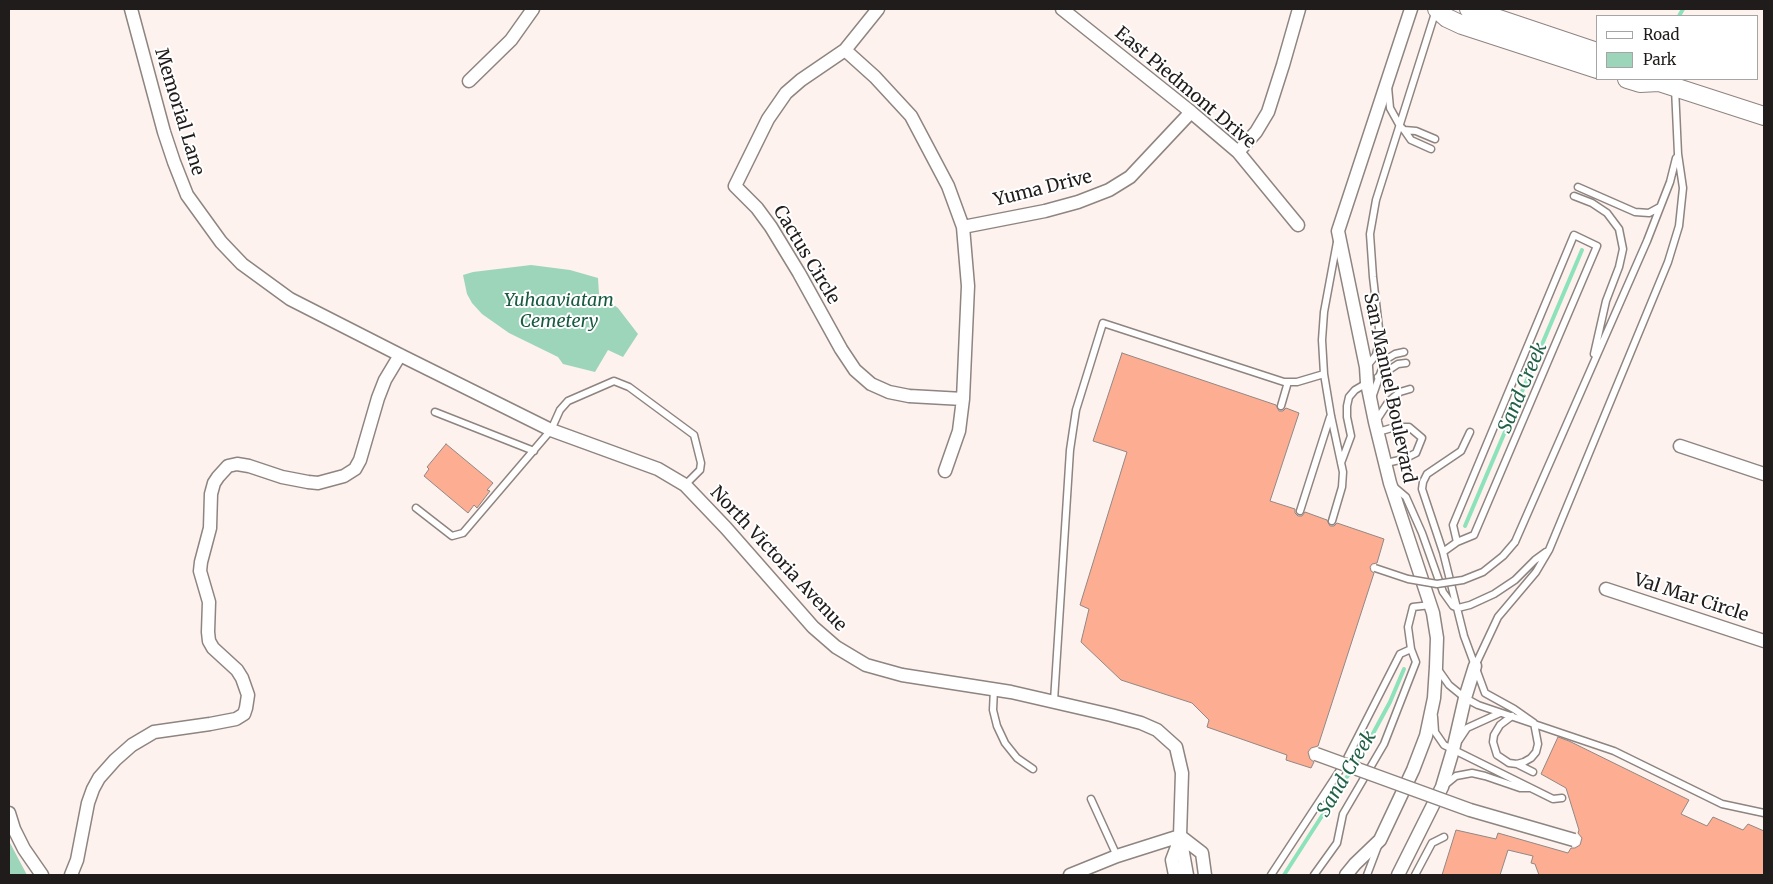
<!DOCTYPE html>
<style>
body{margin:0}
#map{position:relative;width:1773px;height:884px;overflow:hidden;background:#fdf2ee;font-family:Merriweather,serif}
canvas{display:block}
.frame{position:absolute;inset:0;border:10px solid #201c1b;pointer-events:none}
.legend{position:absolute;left:1596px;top:15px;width:162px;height:65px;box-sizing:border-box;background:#fff;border:1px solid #a6a4a4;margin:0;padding:6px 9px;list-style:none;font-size:15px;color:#201c1b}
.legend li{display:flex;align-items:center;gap:10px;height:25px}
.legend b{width:25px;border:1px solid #a6a4a4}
</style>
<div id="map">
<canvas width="1773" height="884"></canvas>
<div class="frame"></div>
<ul class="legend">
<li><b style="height:6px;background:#fff"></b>Road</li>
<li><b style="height:14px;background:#9dd5ba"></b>Park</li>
</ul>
</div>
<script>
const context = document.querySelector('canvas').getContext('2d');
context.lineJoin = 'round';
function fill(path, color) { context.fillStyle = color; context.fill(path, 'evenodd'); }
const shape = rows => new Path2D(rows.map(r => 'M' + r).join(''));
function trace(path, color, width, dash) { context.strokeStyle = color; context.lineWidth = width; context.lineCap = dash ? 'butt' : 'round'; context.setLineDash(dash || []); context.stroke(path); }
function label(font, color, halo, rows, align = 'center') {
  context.font = font + ' Merriweather,serif'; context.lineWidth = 4; context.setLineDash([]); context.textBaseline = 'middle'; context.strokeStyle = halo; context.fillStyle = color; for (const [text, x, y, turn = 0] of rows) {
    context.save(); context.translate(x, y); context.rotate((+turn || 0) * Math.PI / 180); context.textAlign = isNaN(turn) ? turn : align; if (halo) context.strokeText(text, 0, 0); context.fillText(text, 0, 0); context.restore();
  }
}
fill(shape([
 [531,265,570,270,598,278,599,294,618,308,638,334,623,357,608,350,595,372,563,364,558,357,509,333,482,314,472,303,467,294,463,275,473,272],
 [9,841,27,875,9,875]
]), '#9dd5ba');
trace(shape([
 [1679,16,1683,9],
 [1465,526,1582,250],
 [1284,875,1363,752,1390,702,1404,669]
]), '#8ce2ba', 4);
const building = shape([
 [1122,353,1276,405,1279,411,1283,411,1286,408,1299,413,1270,501,1295,509,1295,513,1298,516,1302,516,1305,512,1327,520,1330,526,1334,526,1337,523,1384,539,1377,563,1372,564,1370,567,1371,571,1374,573,1318,746,1311,748,1308,752,1310,759,1314,762,1311,768,1286,760,1287,755,1207,727,1209,720,1192,703,1121,680,1081,642,1089,609,1080,605,1127,452,1093,441,1122,353],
 [446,444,493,483,487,490,490,491,477,508,474,505,468,513,424,476,429,469,427,467,446,444],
 [1558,737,1569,741,1689,800,1681,814,1707,826,1713,817,1743,830,1748,824,1764,831,1764,875,1539,875,1535,864,1531,863,1533,856,1508,850,1500,875,1442,875,1456,830,1496,839,1498,833,1568,853,1571,848,1575,848,1580,845,1582,838,1578,833,1579,830,1566,788,1541,774,1558,737]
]);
fill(building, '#fdae92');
trace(building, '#918784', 1);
const lane = shape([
 [1388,87,1390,108,1400,126,1404,130,1416,131,1435,139],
 [1404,130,1411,140,1431,149],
 [1578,187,1635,212,1649,213,1660,207],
 [1574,196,1592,203,1607,213,1619,229,1623,249,1619,267,1606,301,1594,354],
 [1367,366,1376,355,1380,337,1373,277,1370,234,1376,200,1436,10],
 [1378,377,1398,364,1406,363],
 [1373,395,1385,360,1395,354,1404,352],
 [1281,406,1288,382],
 [435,412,534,451],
 [1376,421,1389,401,1400,392,1410,389],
 [1378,432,1395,427,1409,427,1422,438,1416,453,1404,459,1386,463],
 [1470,432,1461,451,1427,474,1423,482,1422,489,1443,552,1464,636,1485,693,1514,709,1534,723,1538,744,1536,752,1531,758,1524,762,1517,764,1509,763,1497,755,1493,742,1494,735,1500,725,1512,716],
 [1341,463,1351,436,1347,417,1347,406,1349,397,1355,390,1367,383],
 [1393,486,1406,497,1422,533,1443,592,1453,606,1458,608,1470,605,1494,594,1515,580,1535,560,1546,552],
 [416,508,452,536,463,533,551,430,560,410,568,401,614,381,629,387,694,435,701,463,700,470,685,485],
 [1300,511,1330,417],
 [1332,521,1342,487,1343,472,1331,416,1324,374,1322,340,1324,312,1337,242],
 [1515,542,1647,241,1670,182,1676,158],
 [1443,552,1457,542,1474,535,1597,246,1574,235,1453,525,1457,542],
 [1411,649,1408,627,1413,607,1431,605],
 [1475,666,1498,617,1536,572,1549,550,1668,262,1679,226,1683,188,1678,154,1675,88],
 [1437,668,1449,685,1465,698,1478,705,1614,751,1722,804,1764,813],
 [994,689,993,710,997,726,1005,743,1017,758,1033,769],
 [1054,701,1070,450,1076,410,1103,323,1284,382,1297,382,1324,374],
 [1434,717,1435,732,1444,745,1553,799,1562,798],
 [1459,740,1467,728,1500,713],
 [1517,764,1533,772],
 [1445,785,1456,776,1472,773,1485,776,1520,788,1529,788],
 [1091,799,1117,856],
 [1271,875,1344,764,1400,654,1411,649,1416,662,1384,744,1343,814,1337,843,1314,875],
 [1367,875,1378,846],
 [1415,875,1432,843,1444,837]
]);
const street = shape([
 [131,9,164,132,174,162,187,195,221,242,242,264,290,299,400,355,551,430,658,469,685,485,726,528,813,627,836,647,866,665,902,675,1011,692,1111,715,1141,723,1157,730,1176,747,1182,773,1180,836,1187,875],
 [878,9,845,50,801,80,786,93,768,119,735,186,757,208,771,227,799,273,841,349,855,370,871,384,889,392,909,396,963,399],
 [1062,9,1191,112,1238,152,1298,225],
 [845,50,875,77,911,116,948,186,963,227,968,286,963,399,959,431,945,471],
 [469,81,511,40,533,9],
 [1238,152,1256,132,1268,112,1283,65,1299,9],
 [963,227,1045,211,1078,202,1109,190,1130,177,1191,112],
 [1680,446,1764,474],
 [1606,589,1764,641],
 [9,813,14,829,24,849,42,875],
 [1180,836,1202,853,1205,875],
 [71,875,77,860,88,803,93,789,99,778,115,760,132,745,154,732,210,724,236,719,244,714,246,708,248,695,242,678,237,670,213,648,209,641,208,632,209,602,200,571,201,562,210,528,211,494,214,483,218,477,228,466,237,464,249,466,282,477,308,482,318,483,344,476,355,469,360,460,378,398,385,380,400,355],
 [1070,875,1117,856,1180,836],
 [1175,875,1172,860,1180,839],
 [1346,875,1355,864,1380,840,1413,770,1426,736,1434,698,1436,667,1437,638,1433,613,1390,483,1375,422,1367,383,1366,367,1338,231,1411,9],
 [1398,875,1442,787,1453,750,1465,698,1475,666]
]);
const secondary = shape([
 [1437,9,1447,18,1462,25,1597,69],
 [1469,9,1597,52],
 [1627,79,1640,83,1659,82,1764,116]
]);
trace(lane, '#8e8480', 9);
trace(street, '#8e8480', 15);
trace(secondary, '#8e8480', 20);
trace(lane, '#fff', 6);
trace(street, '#fff', 12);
trace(secondary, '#fff', 18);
const laneBridge = shape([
 [1375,568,1408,579,1437,584,1463,580,1483,572,1503,556,1515,542]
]);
const streetBridge = shape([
 [1316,754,1470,810,1574,840]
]);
trace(laneBridge, '#8e8480', 9, []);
trace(streetBridge, '#8e8480', 15, []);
trace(laneBridge, '#fff', 6);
trace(streetBridge, '#fff', 12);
label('18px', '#201c1b', '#fff', [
 ["East Piedmont Drive",1185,88,40],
 ["Memorial Lane",179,112,73],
 ["Yuma Drive",1043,189,-14],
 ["Cactus Circle",806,255,59],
 ["San Manuel Boulevard",1389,388,78],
 ["North Victoria Avenue",778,559,47],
 ["Val Mar Circle",1691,598,18]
]);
label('italic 18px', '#185a40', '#fff', [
 ["Yuhaaviatam",559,301],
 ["Cemetery",559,322]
]);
label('italic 19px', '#216147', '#fff', [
 ["Sand Creek",1523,388,-67],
 ["Sand Creek",1347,774,-59]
]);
</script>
